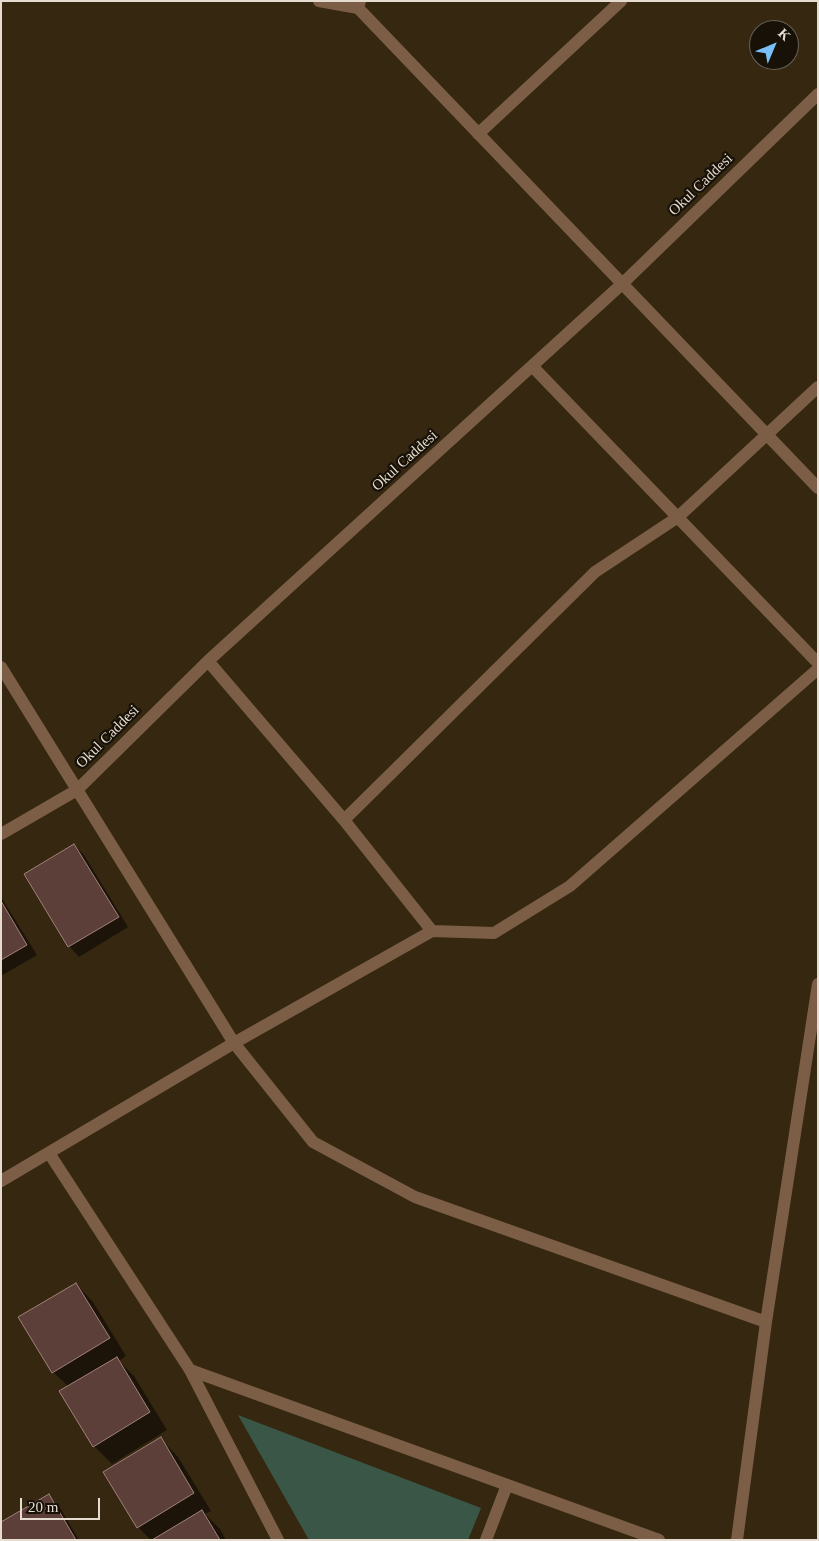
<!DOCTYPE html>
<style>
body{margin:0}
#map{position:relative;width:819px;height:1541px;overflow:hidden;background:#352710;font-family:"Times New Roman",serif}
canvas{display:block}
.frame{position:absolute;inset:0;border:2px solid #e5dccf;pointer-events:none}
.north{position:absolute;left:749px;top:20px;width:50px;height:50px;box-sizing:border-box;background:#171108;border:1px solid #696258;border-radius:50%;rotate:45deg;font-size:14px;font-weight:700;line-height:20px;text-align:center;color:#e5dccf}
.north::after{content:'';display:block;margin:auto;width:18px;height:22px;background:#79bff8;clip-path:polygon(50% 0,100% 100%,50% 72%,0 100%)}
.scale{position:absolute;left:20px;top:1498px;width:80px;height:22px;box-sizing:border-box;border:2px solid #e5dccf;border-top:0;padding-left:6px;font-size:15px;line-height:18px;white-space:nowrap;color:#e5dccf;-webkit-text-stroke:4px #171108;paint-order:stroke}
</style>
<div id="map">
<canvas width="819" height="1541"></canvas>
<div class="frame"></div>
<div class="north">K</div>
<div class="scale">20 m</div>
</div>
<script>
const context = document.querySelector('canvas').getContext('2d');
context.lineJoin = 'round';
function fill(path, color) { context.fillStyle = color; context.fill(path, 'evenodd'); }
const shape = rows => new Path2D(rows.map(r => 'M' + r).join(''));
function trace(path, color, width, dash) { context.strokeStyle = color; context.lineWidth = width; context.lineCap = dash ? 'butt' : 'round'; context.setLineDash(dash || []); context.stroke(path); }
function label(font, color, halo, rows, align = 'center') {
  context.font = font + ' "Times New Roman",serif'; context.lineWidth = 4.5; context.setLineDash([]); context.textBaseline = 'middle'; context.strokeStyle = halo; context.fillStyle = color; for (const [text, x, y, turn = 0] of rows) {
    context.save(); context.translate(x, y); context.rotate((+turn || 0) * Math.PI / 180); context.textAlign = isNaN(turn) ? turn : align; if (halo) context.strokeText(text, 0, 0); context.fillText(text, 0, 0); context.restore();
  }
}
fill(shape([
 [238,1415,481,1508,468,1540,309,1540]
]), '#3a5646');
fill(shape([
 [74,845,84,855,128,927,79,957,69,946,25,875],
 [1,897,37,955,1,976],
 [76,1284,93,1302,126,1356,119,1361,134,1376,167,1430,112,1464,94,1446,61,1392,69,1387,53,1372],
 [161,1439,178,1457,211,1511,205,1514,220,1529,226,1540,151,1540,138,1527],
 [49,1496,59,1506,79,1540,1,1540]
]), '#0007');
const building = shape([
 [74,844,119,917,68,947,24,874,74,844],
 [1,901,27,945,1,960,1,901],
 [76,1283,110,1338,52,1373,18,1317,76,1283],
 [117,1357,150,1412,93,1447,59,1391,117,1357],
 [161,1437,194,1493,137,1528,103,1472,161,1437],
 [49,1494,76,1540,1,1540,1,1522,49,1494],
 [202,1510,220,1540,152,1540,202,1510]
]);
fill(building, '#5b3f38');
trace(building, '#a18179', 1);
trace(shape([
 [319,1,358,8],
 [360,1,358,8,818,488],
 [478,134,621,1],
 [533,367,818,663],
 [208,661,344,820,432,931],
 [1,667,234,1043,313,1142,415,1197,766,1322],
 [344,820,595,572,678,517,818,387],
 [1,834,77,790,208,661,622,284,818,94],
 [49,1153,190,1370,278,1540],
 [1,1181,234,1043,432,931,494,933,570,886,818,669],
 [190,1370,659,1540],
 [486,1540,507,1485],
 [737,1540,766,1322,818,984]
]), '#7c5e46', 12);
label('15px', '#e5dccf', '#171108', [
 ["Okul Caddesi",701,185,-44],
 ["Okul Caddesi",405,461,-42],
 ["Okul Caddesi",108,737,-45]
]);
</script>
